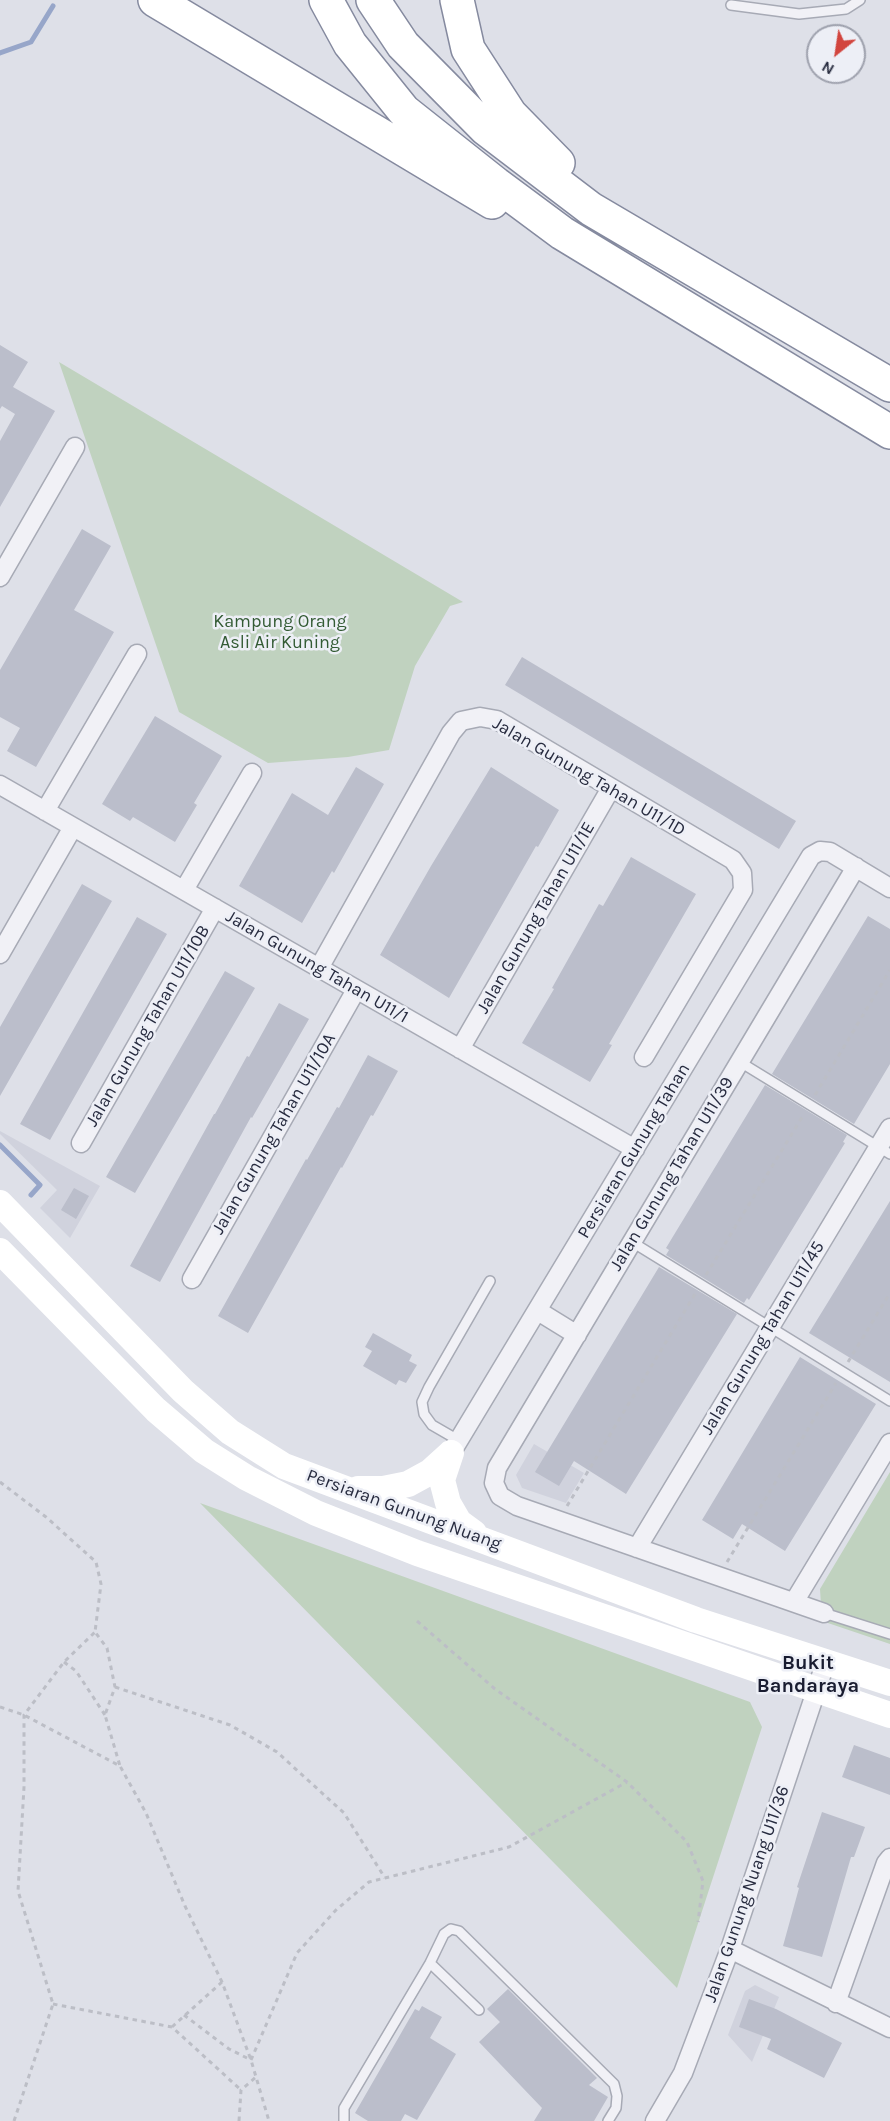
<!DOCTYPE html>
<style>
body{margin:0}
#map{position:relative;width:890px;height:2121px;overflow:hidden;background:#dee0e8;font-family:Karla,sans-serif}
canvas{display:block}
.north{position:absolute;left:806px;top:24px;width:60px;height:60px;box-sizing:border-box;background:#edeff6;border:2px solid #9ea1ad;border-radius:50%;rotate:210deg;font-size:16px;font-weight:700;line-height:24px;text-align:center;color:#272b3f}
.north::after{content:'';display:block;margin:auto;width:21px;height:27px;background:#d2453e;clip-path:polygon(50% 0,100% 100%,50% 72%,0 100%)}
</style>
<div id="map">
<canvas width="890" height="2121"></canvas>
<div class="north">N</div>
</div>
<script>
const context = document.querySelector('canvas').getContext('2d');
context.lineJoin = 'round';
function fill(path, color) { context.fillStyle = color; context.fill(path, 'evenodd'); }
const shape = rows => new Path2D(rows.map(r => 'M' + r).join(''));
function trace(path, color, width, dash) { context.strokeStyle = color; context.lineWidth = width; context.lineCap = dash ? 'butt' : 'round'; context.setLineDash(dash || []); context.stroke(path); }
function label(font, color, halo, rows, align = 'center') {
  context.font = font + ' Karla,sans-serif'; context.lineWidth = 5; context.setLineDash([]); context.textBaseline = 'middle'; context.strokeStyle = halo; context.fillStyle = color; for (const [text, x, y, turn = 0] of rows) {
    context.save(); context.translate(x, y); context.rotate((+turn || 0) * Math.PI / 180); context.textAlign = isNaN(turn) ? turn : align; if (halo) context.strokeText(text, 0, 0); context.fillText(text, 0, 0); context.restore();
  }
}
fill(shape([
 [0,1131,100,1186,70,1238,40,1208,57,1190,0,1134],
 [534,1444,584,1473,566,1503,522,1488,516,1475],
 [755,1985,779,1997,752,2062,728,2035,745,1991]
]), '#d0d2dd');
fill(shape([
 [59,362,463,602,450,606,415,666,389,750,348,757,268,763,179,712],
 [890,1472,890,1644,822,1621,820,1589],
 [200,1503,750,1702,762,1727,677,1988]
]), '#c0d2bf');
trace(shape([
 [0,53,31,42,53,6],
 [0,1145,40,1185,31,1195]
]), '#97a6c9', 5);
fill(shape([
 [0,345,28,362,13,387,55,411,0,507,0,441,15,414,2,406,0,409],
 [82,529,111,546,74,610,114,632,36,767,7,751,20,728,0,717,0,670],
 [522,657,796,821,779,849,505,685],
 [155,716,222,756,194,803,197,805,175,842,133,817,130,821,102,804],
 [356,767,384,784,334,873,332,871,302,923,239,886,292,793,328,815],
 [491,767,559,810,538,847,536,846,449,998,380,955,431,866],
 [631,857,696,894,609,1044,612,1045,590,1082,522,1043,554,989,552,988,599,904,603,906],
 [82,884,112,901,0,1096,0,1027],
 [868,916,890,929,890,1064,854,1124,772,1074],
 [137,917,167,934,50,1140,20,1124],
 [225,971,255,988,135,1193,106,1177],
 [279,1003,309,1019,252,1118,251,1117,160,1282,130,1266,214,1114,215,1114,247,1056,249,1057],
 [368,1055,398,1071,373,1116,371,1115,342,1168,341,1167,248,1333,218,1316,306,1159,307,1160,337,1107,339,1108],
 [765,1085,847,1135,843,1142,845,1143,749,1300,747,1298,744,1303,666,1255,669,1250,666,1248],
 [74,1188,89,1196,76,1219,61,1210],
 [890,1201,890,1382,809,1333],
 [659,1267,737,1314,626,1494,574,1461,559,1486,535,1472],
 [373,1333,412,1355,409,1361,417,1365,406,1383,399,1380,396,1385,363,1366,372,1351,365,1347],
 [800,1357,876,1404,785,1551,742,1524,733,1539,702,1520],
 [854,1745,890,1758,890,1795,842,1777],
 [822,1812,865,1827,854,1857,851,1857,822,1957,783,1946,799,1888,797,1887],
 [508,1989,597,2078,589,2085,608,2097,594,2121,534,2121,542,2108,479,2042,500,2022,487,2009],
 [749,1999,776,2009,842,2043,824,2078,767,2049,771,2039,739,2027],
 [422,2006,442,2017,430,2038,456,2054,417,2120,405,2114,401,2121,368,2121,355,2113,415,2009,419,2011]
]), '#bbbecb');
const lane = shape([
 [731,5,799,14,846,9,860,0],
 [740,1062,890,1154],
 [632,1242,890,1401],
 [458,1440,432,1425,424,1414,422,1402,429,1387,490,1281],
 [824,1613,890,1634],
 [430,1963,479,2010],
 [344,2121,344,2108,430,1963,444,1934,451,1929,459,1931,614,2084,617,2096,616,2108,608,2121]
]);
const street = shape([
 [0,577,75,447],
 [0,785,635,1149],
 [45,811,137,654],
 [184,890,252,773],
 [0,954,73,827],
 [319,968,451,733,461,721,480,717,497,720,733,860,742,873,743,890,644,1057],
 [460,1049,611,788],
 [81,1143,215,908],
 [192,1279,356,990],
 [538,1311,577,1335],
 [451,1453,811,856,820,851,830,852,890,888],
 [637,1548,890,1128],
 [794,1602,890,1443],
 [824,1613,517,1506,500,1496,494,1483,497,1468,856,867],
 [730,1949,890,2028],
 [836,2003,886,1863,890,1858],
 [655,2121,683,2073,730,1949,826,1661]
]);
const highway = shape([
 [155,0,492,202],
 [326,0,350,44,404,111,496,184,562,233,890,432],
 [373,0,403,45,486,129,591,209,890,385],
 [457,0,468,49,510,114,558,163]
]);
trace(lane, '#a7aab5', 12);
trace(street, '#a7aab5', 21);
trace(highway, '#858a9f', 36);
trace(shape([
 [815,1095,890,970],
 [706,1275,804,1114],
 [848,1362,890,1293],
 [0,1482,46,1517,96,1562,101,1584,95,1632,107,1648,115,1687,105,1715,120,1766],
 [567,1506,695,1294],
 [727,1562,836,1383],
 [417,1621,495,1689,627,1782,687,1842,703,1881,698,1922],
 [64,1662,76,1671,105,1715],
 [115,1687,230,1725,277,1752,344,1813,385,1878],
 [0,1707,24,1715,120,1766,146,1813,185,1906,222,1982,251,2060,269,2121],
 [53,2004,172,2027,241,2090],
 [184,2015,229,2049,251,2060,297,1953,336,1910,369,1882,509,1847,627,1782],
 [172,2027,222,1982],
 [14,2121,53,2004,18,1891,24,1787,24,1715,64,1662,95,1632],
 [239,2121,241,2090,256,2077]
]), '#bcbec6', 3, [4.5, 4.5]);
trace(lane, '#f1f1f6', 9);
trace(street, '#f1f1f6', 18);
trace(shape([
 [0,1203,183,1391,230,1432,284,1466,696,1620,890,1683],
 [0,1251,156,1410,204,1451,247,1478,316,1513,417,1553,890,1715],
 [451,1453,442,1480,448,1503,459,1522,474,1533],
 [358,1489,383,1489,408,1484,430,1472,451,1453]
]), '#fff', 26);
trace(highway, '#fff', 33);
label('18px', '#335b34', '#edeff6', [
 ["Kampung Orang",280,622],
 ["Asli Air Kuning",280,643]
]);
label('18px', '#272b3f', '#edeff6', [
 ["Jalan Gunung Tahan U11/1D",589,777,30],
 ["Jalan Gunung Tahan U11/1E",536,918,-60],
 ["Jalan Gunung Tahan U11/1",317,967,30],
 ["Jalan Gunung Tahan U11/10B",148,1026,-60],
 ["Jalan Gunung Tahan U11/10A",274,1134,-60],
 ["Persiaran Gunung Tahan",634,1151,-59],
 ["Jalan Gunung Tahan U11/39",672,1174,-59],
 ["Jalan Gunung Tahan U11/45",763,1338,-59],
 ["Persiaran Gunung Nuang",404,1510,20],
 ["Jalan Gunung Nuang U11/36",747,1894,-71]
]);
label('bold 20px', '#191c30', '#edeff6', [
 ["Bukit",808,1663],
 ["Bandaraya",808,1686]
]);
</script>
